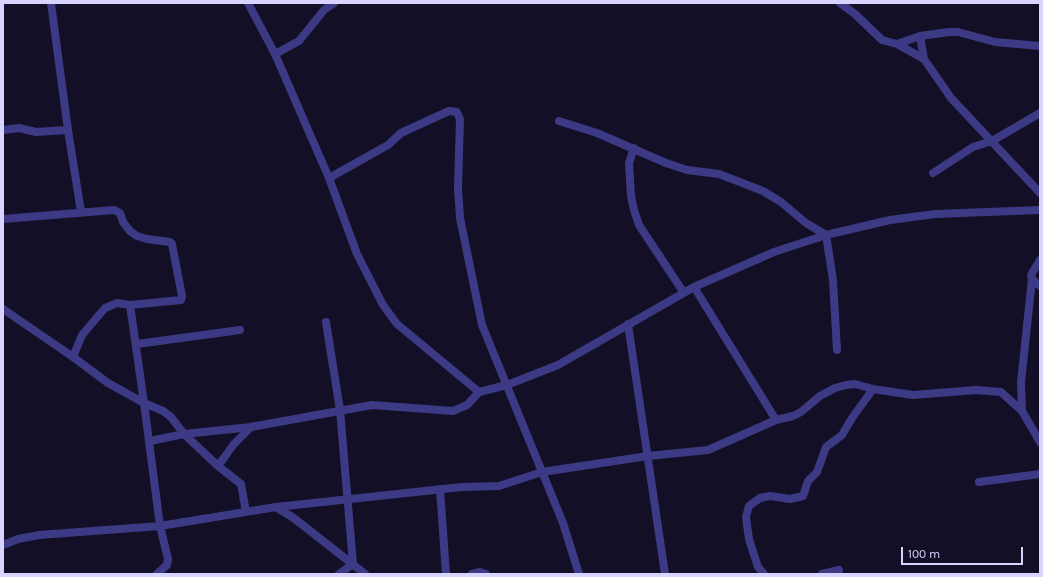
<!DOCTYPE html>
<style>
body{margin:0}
#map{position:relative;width:1043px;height:577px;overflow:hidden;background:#130f26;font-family:Karla,sans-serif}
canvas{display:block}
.frame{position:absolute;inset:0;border:4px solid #d9d4ff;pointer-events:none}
.scale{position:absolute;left:901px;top:547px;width:122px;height:18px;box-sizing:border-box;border:2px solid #d9d4ff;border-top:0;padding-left:5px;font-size:12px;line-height:14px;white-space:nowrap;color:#d9d4ff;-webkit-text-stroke:3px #130f26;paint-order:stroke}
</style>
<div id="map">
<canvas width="1043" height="577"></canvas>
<div class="frame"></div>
<div class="scale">100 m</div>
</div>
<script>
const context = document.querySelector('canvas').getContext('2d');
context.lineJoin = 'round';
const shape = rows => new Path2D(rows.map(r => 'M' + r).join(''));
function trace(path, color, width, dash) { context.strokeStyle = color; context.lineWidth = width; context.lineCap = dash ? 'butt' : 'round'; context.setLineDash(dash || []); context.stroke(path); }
trace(shape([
 [51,3,68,130,81,212],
 [248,3,275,54,329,178,357,254,383,305,397,324,479,392,507,385,558,365,694,287,774,252,826,235,890,220,935,214,1040,210],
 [840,3,855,14,882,40,897,44,924,59,951,98,1040,193],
 [920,36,924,59],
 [897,44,920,36,949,32,958,32,995,42,1040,46],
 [275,54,299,41,324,10,334,3],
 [559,121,597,133,666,163,687,170,719,174,763,191,781,202,806,223,826,235,833,280,837,350],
 [3,130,19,128,36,132,68,130],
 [634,148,629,163,631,196,634,210,639,225,684,293],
 [933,173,973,147,992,141,1040,113],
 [329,178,388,145,401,133,449,111,457,112,460,119,458,188,460,218,482,325,563,523,579,574],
 [3,219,114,210,120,213,123,222,130,231,137,236,147,239,170,242,172,244,182,296,181,300,130,305,117,303,105,308,82,335,73,357],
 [1040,260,1031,275,1032,279,1040,286],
 [694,287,776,420],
 [130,305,144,403,163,411,171,417,184,434,218,466,241,484,246,512],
 [3,309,73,357,108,383,144,403,160,526,276,507,295,519,365,574],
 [326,322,340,410,353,564,339,574],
 [628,324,665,574],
 [137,344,240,330],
 [1022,411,1021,382,1032,279],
 [150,441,184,434,251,427,372,405,453,411,467,405,479,392],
 [218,466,234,444,251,427],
 [979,482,1040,474],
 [440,489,446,574],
 [276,507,462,487,499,486,542,472,648,456,708,450,776,420,793,416,801,412,820,396,835,388,846,385,855,384,873,389,913,395,976,390,1001,392,1022,411,1040,442],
 [3,545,18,539,39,535,160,526,168,559,167,565,157,574],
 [472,574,480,572,486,574],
 [764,574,758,567,749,539,746,517,749,506,760,498,770,496,790,499,803,496,808,481,817,472,826,447,842,435,852,418,873,389],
 [822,574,839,570]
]), '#3d3a85', 8);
</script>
